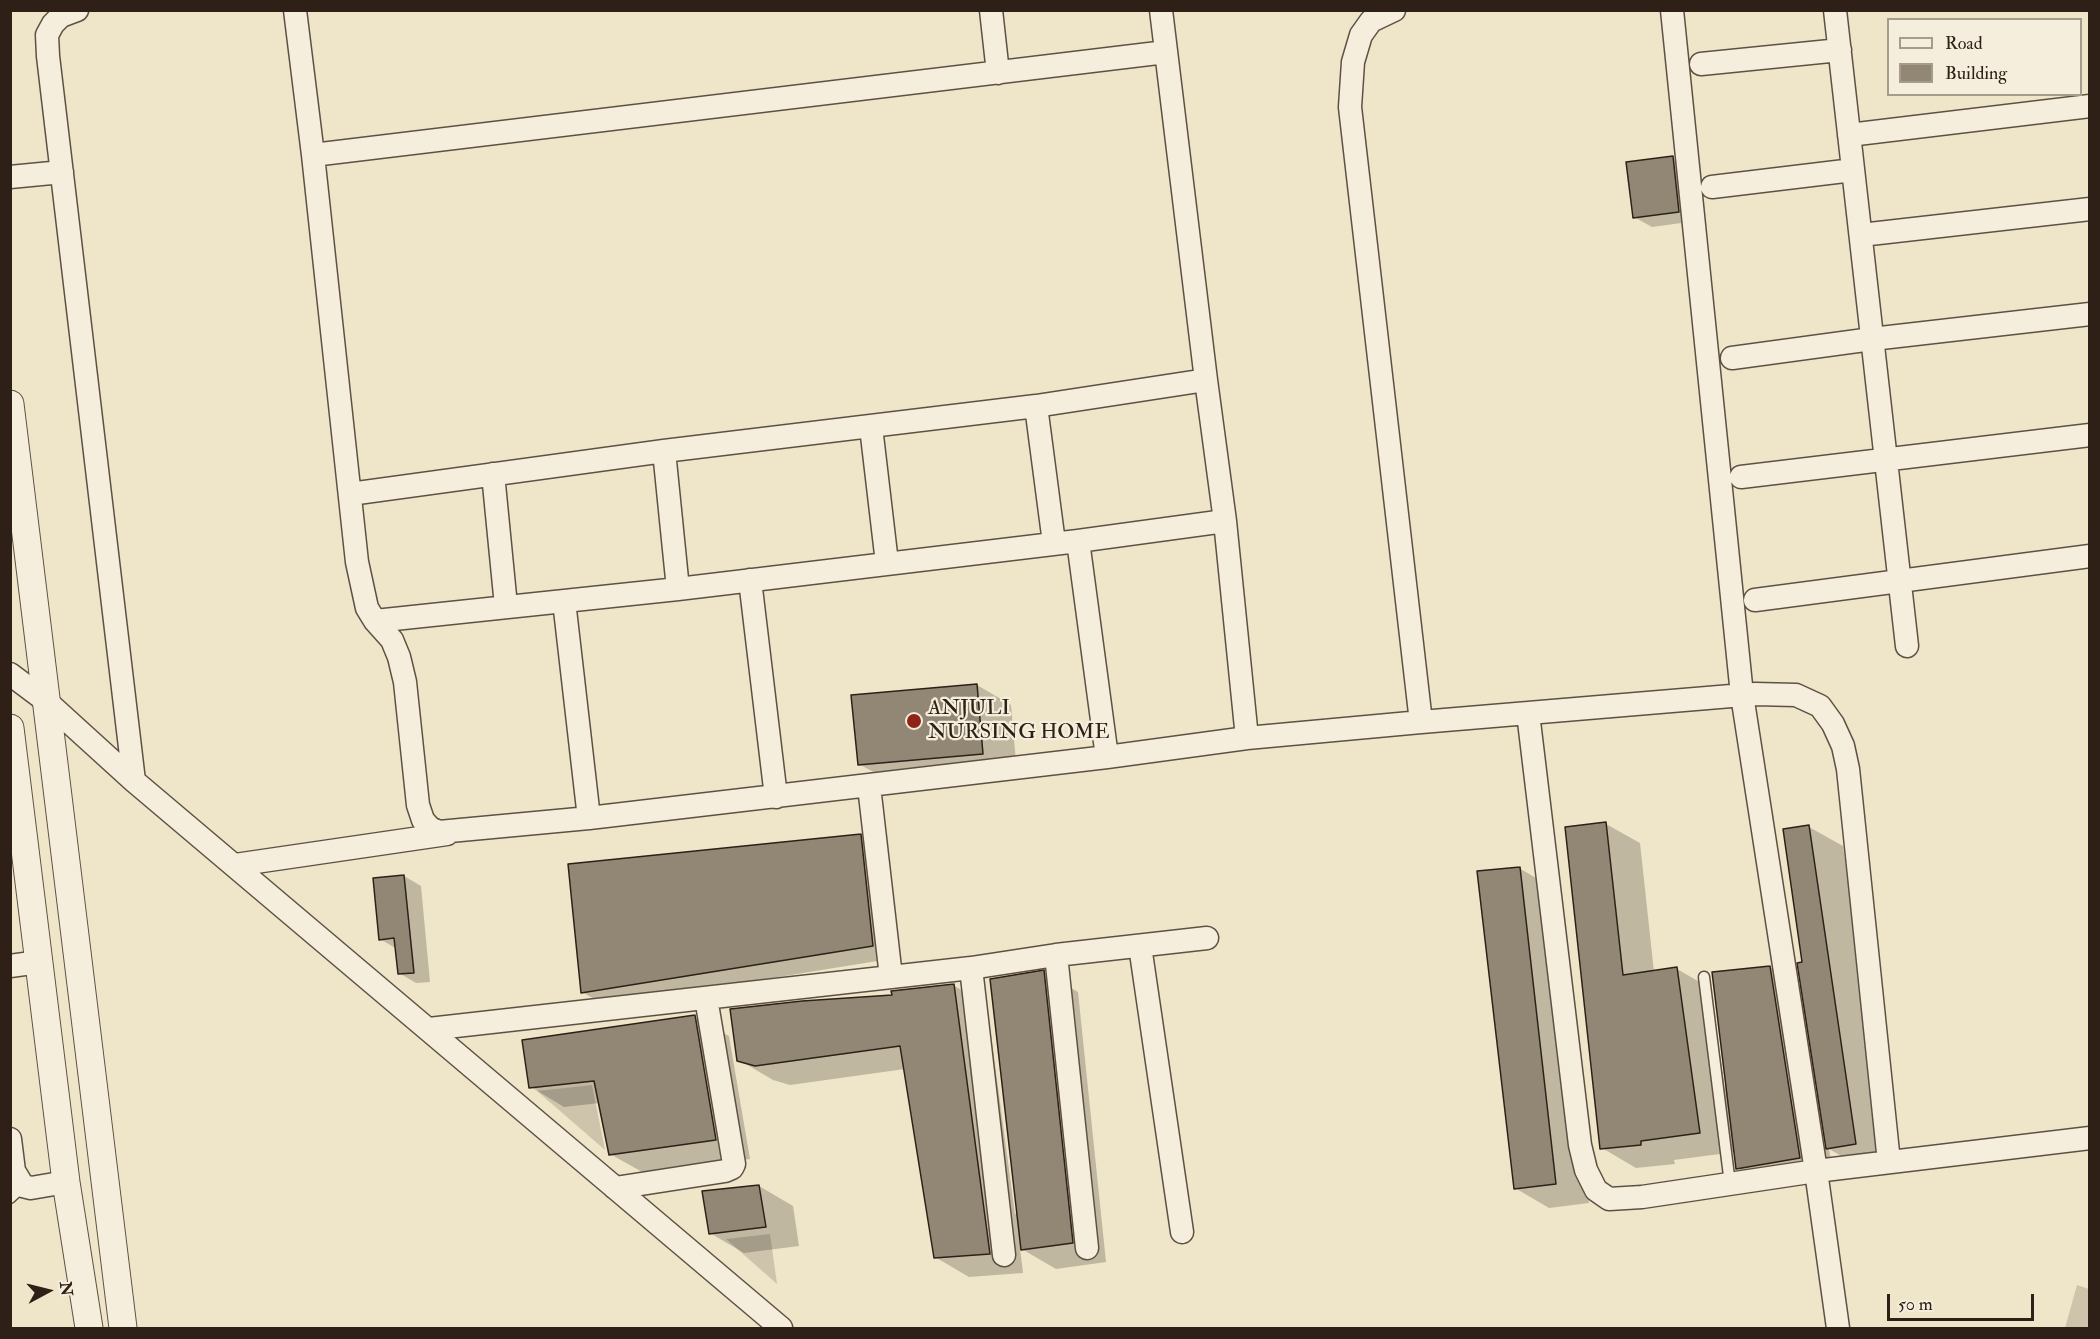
<!DOCTYPE html>
<style>
body{margin:0}
#map{position:relative;width:2100px;height:1339px;overflow:hidden;background:#efe5c9;font-family:"IM FELL Double Pica",serif}
canvas{display:block}
.frame{position:absolute;inset:0;border:12px solid #2e2017;pointer-events:none}
.legend{position:absolute;left:1887px;top:18px;width:195px;height:78px;box-sizing:border-box;background:#f5eedc;border:2px solid #a59c8d;margin:0;padding:8px 10px;list-style:none;font-size:18px;color:#2e2017}
.legend li{display:flex;align-items:center;gap:12px;height:30px}
.legend b{width:30px;border:2px solid #a59c8d}
.north{position:absolute;left:18px;top:1261px;width:60px;height:60px;-webkit-text-stroke:4px #f5eedc;paint-order:stroke;rotate:83deg;font-size:16px;font-weight:700;line-height:24px;text-align:center;color:#2e2017}
.north::after{content:'';display:block;margin:auto;width:21px;height:27px;background:#2e2017;clip-path:polygon(50% 0,100% 100%,50% 72%,0 100%)}
.scale{position:absolute;left:1887px;top:1294px;width:147px;height:27px;box-sizing:border-box;border:3px solid #2e2017;border-top:0;padding-left:8px;font-size:18px;line-height:21px;white-space:nowrap;color:#2e2017;-webkit-text-stroke:4px #f5eedc;paint-order:stroke}
</style>
<div id="map">
<canvas width="2100" height="1339"></canvas>
<div class="frame"></div>
<ul class="legend">
<li><b style="height:8px;background:#f5eedc"></b>Road</li>
<li><b style="height:16px;background:#928674"></b>Building</li>
</ul>
<div class="north">N</div>
<div class="scale">50 m</div>
</div>
<script>
const context = document.querySelector('canvas').getContext('2d');
context.lineJoin = 'round';
function fill(path, color) { context.fillStyle = color; context.fill(path, 'evenodd'); }
const shape = rows => new Path2D(rows.map(r => 'M' + r).join(''));
function trace(path, color, width, dash) { context.strokeStyle = color; context.lineWidth = width; context.lineCap = dash ? 'butt' : 'round'; context.setLineDash(dash || []); context.stroke(path); }
function label(font, color, halo, rows, align = 'center') {
  context.font = font + ' "IM FELL Double Pica",serif'; context.lineWidth = 4.5; context.setLineDash([]); context.textBaseline = 'middle'; context.strokeStyle = halo; context.fillStyle = color; for (const [text, x, y, turn = 0] of rows) {
    context.save(); context.translate(x, y); context.rotate((+turn || 0) * Math.PI / 180); context.textAlign = isNaN(turn) ? turn : align; if (halo) context.strokeText(text, 0, 0); context.fillText(text, 0, 0); context.restore();
  }
}
fill(shape([
 [592,1085,605,1150,537,1091],
 [770,1234,777,1284,726,1239],
 [2077,1285,2089,1289,2089,1328,2065,1328]
]), '#cec4ab');
fill(shape([
 [1673,158,1690,168,1696,221,1652,227,1634,217],
 [977,685,1011,705,1017,773,893,783,859,764],
 [1606,824,1640,843,1654,972,1677,969,1710,988,1725,1089,1727,1088,1770,967,1802,986,1809,827,1843,846,1889,1163,1861,1167,1829,1149,1834,1177,1771,1188,1737,1168,1735,1152,1674,1160,1675,1164,1636,1168,1602,1148],
 [861,835,884,849,896,958,605,1005,582,992],
 [1519,868,1553,888,1589,1203,1549,1208,1515,1188],
 [404,876,421,886,430,982,416,983,399,973,397,949,380,939],
 [1044,972,1078,992,1106,1262,1056,1269,1020,1248,1023,1273,969,1277,935,1257,905,1069,790,1085,773,1080,739,1060,894,996,953,985,987,1005,1015,1214,1018,1213],
 [695,1017,729,1036,750,1159,644,1173,610,1154,600,1103,564,1107,531,1087],
 [759,1186,793,1206,799,1246,744,1253,710,1233]
]), '#0003');
const building = shape([
 [1673,156,1679,212,1633,218,1626,162,1673,156],
 [977,684,983,754,858,765,851,695,977,684],
 [1606,822,1623,975,1677,967,1700,1133,1641,1141,1641,1145,1600,1149,1565,827,1606,822],
 [1809,825,1856,1144,1826,1149,1797,963,1802,962,1783,829,1809,825],
 [861,834,873,946,581,993,568,864,861,834],
 [1520,867,1556,1184,1514,1189,1477,871,1520,867],
 [404,875,414,973,398,974,394,938,379,940,373,878,404,875],
 [1770,966,1800,1158,1736,1169,1712,972,1770,966],
 [1044,970,1073,1243,1021,1250,990,979,1044,970],
 [954,984,990,1254,934,1258,900,1046,755,1066,737,1061,730,1009,802,1001,892,995,891,991,954,984],
 [695,1015,716,1140,609,1155,594,1081,529,1088,522,1040,695,1015],
 [759,1185,766,1227,709,1234,702,1191,759,1185]
]);
fill(building, '#928674');
trace(building, '#2e2017', 1.5);
const service = shape([
 [1704,977,1730,1184],
 [10,1198,23,1186]
]);
const minor = shape([
 [77,10,61,16,53,24,47,35,48,56,134,781],
 [295,10,313,155,357,562,367,608,375,621,392,640,399,657,405,682,418,805,423,820,430,828,439,832,589,818,1107,757,1247,738,1421,722,1755,694,1796,695,1820,706,1833,724,1843,746,1848,769,1889,1162],
 [991,10,998,73],
 [1161,10,1206,380,1225,521,1247,738],
 [1394,10,1371,21,1361,35,1353,62,1350,107,1421,722],
 [1672,10,1742,695,1816,1171,1838,1328],
 [1835,10,1907,646],
 [1701,64,1840,50],
 [1849,135,2090,106],
 [313,155,1166,52],
 [10,177,62,172],
 [1712,187,1853,170],
 [1861,235,2090,209],
 [1732,358,1872,339,2090,314],
 [1036,406,1054,543],
 [871,427,887,563],
 [664,451,678,589],
 [493,474,506,606],
 [1741,477,2090,435],
 [350,494,664,451,1036,406,1206,380],
 [1078,541,1107,757],
 [750,580,776,797],
 [1755,600,2090,556],
 [564,601,589,818],
 [375,621,678,589,1078,541,1225,521],
 [10,674,46,701,134,781,781,1328],
 [1528,713,1580,1145,1586,1170,1596,1190,1609,1199,1642,1197,1816,1171,2090,1138],
 [869,786,891,977],
 [235,865,447,834],
 [1140,946,1182,1232],
 [1056,955,1087,1248],
 [10,966,39,962],
 [971,968,1004,1255],
 [429,1029,971,968,1056,955,1207,938],
 [10,1139,14,1171,23,1186,31,1188,66,1182],
 [615,1188,725,1171,732,1168,734,1164,706,998]
]);
const tertiary = shape([
 [10,404,123,1328],
 [10,728,66,1182,89,1328]
]);
trace(service, '#5e5144', 13);
trace(minor, '#5e5144', 25);
trace(tertiary, '#5e5144', 29);
trace(service, '#f5eedc', 10);
trace(minor, '#f5eedc', 22);
trace(tertiary, '#f5eedc', 27);
for (const [x, y, r, color] of [
 [914,721,8,"#8f2418"]
]) { const dot = new Path2D(); dot.arc(x, y, r, 0, 2 * Math.PI); context.fillStyle = color; context.fill(dot); trace(dot, '#f5eedc', 2); }
label('21px', '#2e2017', '#f5eedc', [
 ["ANJULI",928,709],
 ["NURSING HOME",928,733]
], 'left');
</script>
